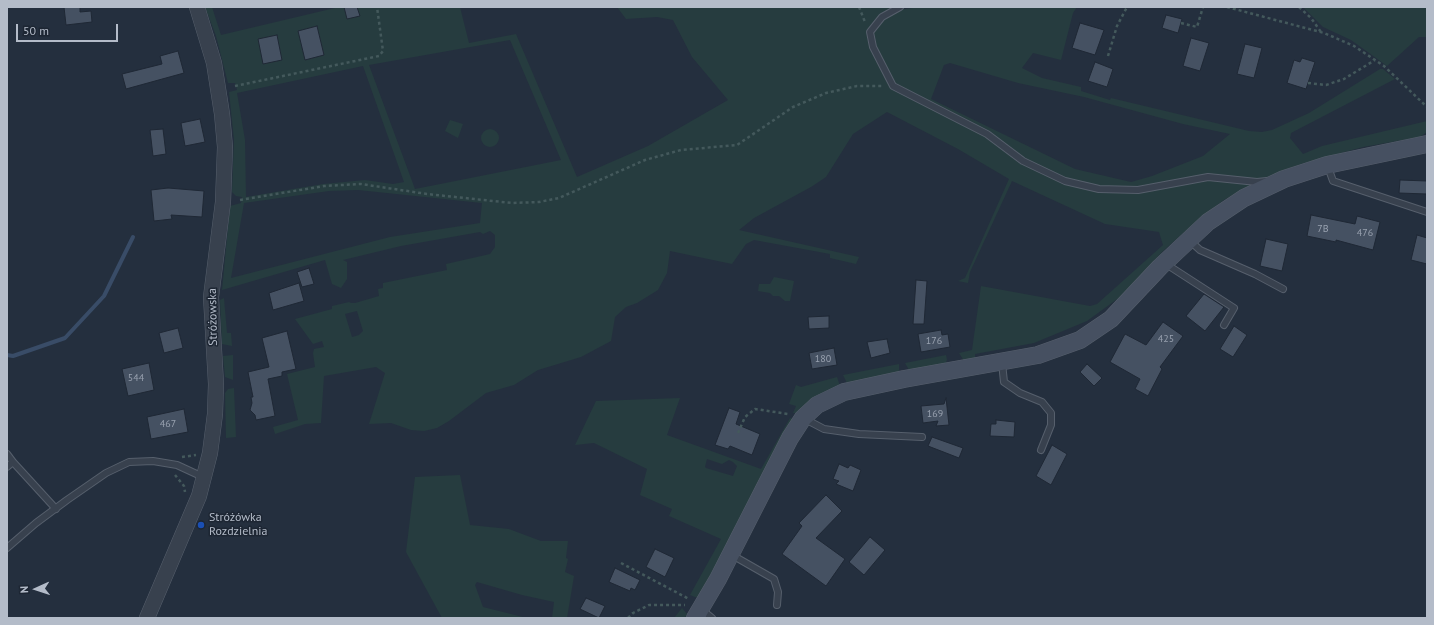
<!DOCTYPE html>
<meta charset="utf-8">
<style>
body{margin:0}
#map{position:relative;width:1434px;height:625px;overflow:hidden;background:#242f3e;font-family:"PT Sans",sans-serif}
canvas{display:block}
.frame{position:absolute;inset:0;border:8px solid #b4bcc9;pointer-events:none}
.north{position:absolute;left:16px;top:569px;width:40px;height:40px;-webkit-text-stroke:3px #1d2633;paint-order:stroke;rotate:267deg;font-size:11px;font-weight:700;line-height:16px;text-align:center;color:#b4bcc9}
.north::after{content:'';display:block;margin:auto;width:14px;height:18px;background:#b4bcc9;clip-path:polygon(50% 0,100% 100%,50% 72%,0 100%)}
.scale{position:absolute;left:16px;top:24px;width:102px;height:18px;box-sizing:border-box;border:2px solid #b4bcc9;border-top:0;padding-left:5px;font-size:12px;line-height:14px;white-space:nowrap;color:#b4bcc9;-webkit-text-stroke:3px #1d2633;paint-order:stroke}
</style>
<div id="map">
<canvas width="1434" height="625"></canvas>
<div class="frame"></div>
<div class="north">N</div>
<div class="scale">50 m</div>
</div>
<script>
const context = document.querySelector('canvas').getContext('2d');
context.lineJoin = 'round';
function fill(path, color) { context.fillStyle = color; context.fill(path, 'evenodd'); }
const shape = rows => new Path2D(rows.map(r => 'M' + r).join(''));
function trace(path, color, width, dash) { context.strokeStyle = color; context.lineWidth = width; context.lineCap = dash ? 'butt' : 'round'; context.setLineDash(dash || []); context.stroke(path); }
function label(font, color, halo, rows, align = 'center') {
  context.font = font + ' "PT Sans",sans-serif'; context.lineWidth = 3; context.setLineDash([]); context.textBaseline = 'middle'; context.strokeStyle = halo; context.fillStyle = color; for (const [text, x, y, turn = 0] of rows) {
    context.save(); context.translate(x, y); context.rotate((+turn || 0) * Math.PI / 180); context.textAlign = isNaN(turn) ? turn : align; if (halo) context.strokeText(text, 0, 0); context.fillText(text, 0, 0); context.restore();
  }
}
fill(shape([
 [205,7,212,7,221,35,339,7,460,7,469,43,516,34,577,177,648,146,728,100,692,57,673,20,657,17,626,19,617,7,896,7,898,10,920,7,1077,7,1073,13,1061,60,1033,53,1022,68,1042,78,1081,87,1081,91,1110,100,1111,98,1249,131,1262,132,1272,130,1309,113,1380,69,1383,69,1395,79,1291,133,1290,138,1303,154,1322,146,1427,121,1427,132,1420,137,1363,147,1301,164,1251,185,1224,200,1199,219,1162,252,1120,297,1087,321,1034,343,975,354,975,360,964,361,959,353,972,350,981,286,1090,306,1097,304,1163,245,1159,232,1105,224,1012,181,970,272,968,283,958,281,965,278,1009,179,958,149,887,112,853,134,826,177,811,187,754,218,739,230,859,257,856,264,830,258,830,254,754,240,746,244,732,264,670,251,667,273,658,290,637,303,626,307,615,317,611,341,581,357,538,370,514,385,486,393,449,421,437,428,424,431,411,430,391,423,369,424,385,373,376,367,324,376,321,423,305,424,275,434,273,427,298,420,287,374,315,367,313,353,314,349,324,347,322,341,313,344,295,319,332,309,332,306,349,302,351,303,355,303,379,296,378,289,383,288,383,283,447,270,446,264,490,254,495,247,495,235,490,231,483,234,480,232,401,246,343,260,347,262,347,279,341,288,332,284,325,260,222,290,230,206,241,203,242,197,236,196,232,192,234,140,229,92,237,90,235,83,228,83,216,36],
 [510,40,561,160,415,189,369,65],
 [950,63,1018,83,1084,97,1183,124,1230,134,1203,156,1152,176,1131,182,1075,169,931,99,944,65],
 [363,66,404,182,393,184,365,180,323,184,246,197,245,140,237,93],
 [358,190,482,203,480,223,390,237,231,278,244,203,329,191],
 [357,311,363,331,359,335,352,337,345,314],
 [1303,7,1427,7,1427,37,1419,37,1387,66,1351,40,1323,27],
 [450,120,463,124,458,138,445,131],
 '481 138a9 9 0 1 1 18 0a9 9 0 1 1-18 0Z',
 [774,277,794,281,790,301,785,301,779,296,773,296,770,293,758,291,759,284,770,284],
 [224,298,227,333,231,333,232,346,222,344,220,300],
 [233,355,233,380,225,377,223,356],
 [946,355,947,360,945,364,909,370,905,363],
 [899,364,899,372,892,375,847,383,843,375],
 [837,377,840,386,822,393,798,413,793,413,796,406,789,404,796,385,801,387],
 [234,388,236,437,226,438,225,393,228,389],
 [680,398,667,435,761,469,790,418,794,419,699,597,695,597,690,595,721,539,669,516,672,509,640,495,647,469,594,443,575,445,596,401],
 [707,459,722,464,729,460,733,462,737,466,733,476,706,468,705,467],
 [460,475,470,525,509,529,541,541,568,541,566,558,568,559,565,572,574,576,567,618,552,618,554,602,522,595,477,582,475,585,483,607,527,618,442,618,406,552,415,477],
 [682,608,687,614,685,618,674,618]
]), '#263c3f');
trace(shape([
 [7,355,13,356,65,338,104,296,133,237]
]), '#394c67', 4);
const building = shape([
 [64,7,80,7,80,12,91,11,92,22,66,25,64,7],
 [344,7,357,7,360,16,347,19,344,7],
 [1166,15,1182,19,1178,33,1162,28,1166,15],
 [1080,23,1104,30,1095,55,1072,48,1080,23],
 [317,26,324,55,305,60,298,31,317,26],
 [277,35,282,60,263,64,258,39,277,35],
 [1191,38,1209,43,1200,71,1183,66,1191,38],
 [1245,44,1262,48,1254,78,1237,74,1245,44],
 [178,51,184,73,126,89,122,74,162,64,160,56,178,51],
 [1302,58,1315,62,1306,89,1287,83,1294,60,1300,62,1302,58],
 [1095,62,1113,69,1107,87,1088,81,1095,62],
 [200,119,205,142,185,146,181,123,200,119],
 [163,129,166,154,153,156,150,130,163,129],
 [1400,180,1427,181,1427,194,1399,193,1400,180],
 [168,188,204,191,202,217,171,215,172,219,154,221,151,190,168,188],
 [1311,215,1355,224,1357,216,1380,222,1373,250,1336,240,1336,242,1307,236,1311,215],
 [1417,235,1427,238,1427,264,1411,260,1417,235],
 [1266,239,1288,244,1282,271,1260,266,1266,239],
 [309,268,314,284,302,287,297,272,309,268],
 [916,280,927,281,924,324,913,324,916,280],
 [299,283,304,301,273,310,269,293,299,283],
 [1204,294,1224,307,1205,331,1186,316,1204,294],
 [829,316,829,328,809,329,808,317,829,316],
 [1163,322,1183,336,1160,367,1162,369,1148,396,1135,389,1140,379,1110,362,1125,334,1146,345,1163,322],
 [1234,326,1247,335,1233,357,1220,349,1234,326],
 [178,328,183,348,164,353,159,333,178,328],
 [941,330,942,335,948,334,950,347,921,352,918,334,941,330],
 [287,331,296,369,282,372,282,376,268,379,275,416,256,420,255,415,250,410,252,403,251,397,253,397,248,372,269,367,262,338,287,331],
 [887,339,890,353,871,358,867,342,887,339],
 [834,348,837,365,812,369,809,353,834,348],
 [149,363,154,390,128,396,122,369,149,363],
 [1087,364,1102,378,1094,386,1080,372,1087,364],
 [946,398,949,425,936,426,938,421,923,423,921,406,944,404,946,398],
 [729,408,740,412,736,424,760,434,752,455,730,446,728,449,715,445,729,408],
 [184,409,188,432,151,439,147,417,184,409],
 [996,420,1015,422,1014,437,990,436,991,424,996,424,996,420],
 [932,437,963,448,959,458,928,446,932,437],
 [1052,445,1067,454,1051,485,1036,476,1052,445],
 [839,464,848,468,850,465,861,470,853,491,836,484,839,481,833,479,839,464],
 [826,495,842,511,816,538,845,559,826,586,782,554,802,526,799,523,826,495],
 [870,537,885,550,864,575,849,562,870,537],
 [655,549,674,558,665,577,646,567,655,549],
 [615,568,640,580,635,590,631,588,630,591,609,582,615,568],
 [586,598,605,606,599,618,580,609,586,598]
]);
fill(building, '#455162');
trace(building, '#1f2835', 1);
const service = shape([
 [900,7,882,17,870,32,873,47,893,86,987,134,1023,161,1065,181,1099,189,1138,190,1208,177,1257,182,1267,181],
 [1328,167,1333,181,1427,212],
 [1189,240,1200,250,1255,274,1283,289],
 [1166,264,1234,308,1224,325],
 [1002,363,1004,382,1020,393,1042,402,1051,413,1051,425,1041,450],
 [805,419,824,429,859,434,922,437],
 [7,454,13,462,7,467],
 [13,462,56,509],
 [7,548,36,523,67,500,106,473,129,462,153,461,177,465,203,477],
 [732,555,774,579,778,592,777,605],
 [701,609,712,618]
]);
const tertiary = shape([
 [147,618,199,496,210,453,215,414,216,384,211,297,223,202,225,147,222,114,214,63,197,7]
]);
const secondary = shape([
 [695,618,718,579,790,438,803,418,817,405,844,392,904,379,1038,355,1080,340,1111,319,1160,267,1208,222,1244,198,1284,179,1327,165,1427,144]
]);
trace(service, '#565f6c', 8);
trace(tertiary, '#565f6c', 16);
trace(secondary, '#565f6c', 18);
trace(shape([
 [859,7,865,22],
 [1227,7,1324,33,1354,46,1384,66,1427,107],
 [1299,7,1311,18,1321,32],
 [1181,23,1197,27,1203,7],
 [1108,56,1117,26,1127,7],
 [1308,83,1326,85,1344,79,1375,60],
 [235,86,379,56,383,51,377,7],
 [240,200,324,186,361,184,427,194,512,203,539,202,559,198,645,160,681,150,737,145,793,107,826,93,857,86,882,86],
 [738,433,745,417,755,409,788,414],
 [182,457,196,455],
 [175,475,184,486,185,492],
 [621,563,689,599],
 [628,618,633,613,649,605,685,605]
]), '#44595c', 2.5, [3, 3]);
trace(service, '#38414e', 6);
trace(tertiary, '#38414e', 15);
trace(secondary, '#465061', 17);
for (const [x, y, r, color] of [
 [201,525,4,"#1a4fb4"]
]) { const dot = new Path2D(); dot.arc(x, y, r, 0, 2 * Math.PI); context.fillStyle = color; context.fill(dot); trace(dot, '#1d2633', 1.5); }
label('10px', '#98a1af', null, [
 ["7B",1323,229],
 ["476",1365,233],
 ["425",1166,339],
 ["176",934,341],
 ["180",823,359],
 ["544",136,378],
 ["169",935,414],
 ["467",168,424]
]);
label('12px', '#b4bcc9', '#1d2633', [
 ["Stróżowska",213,317,-91]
]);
label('12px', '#b4bcc9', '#1d2633', [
 ["Stróżówka",209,518],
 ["Rozdzielnia",209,532]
], 'left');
</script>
